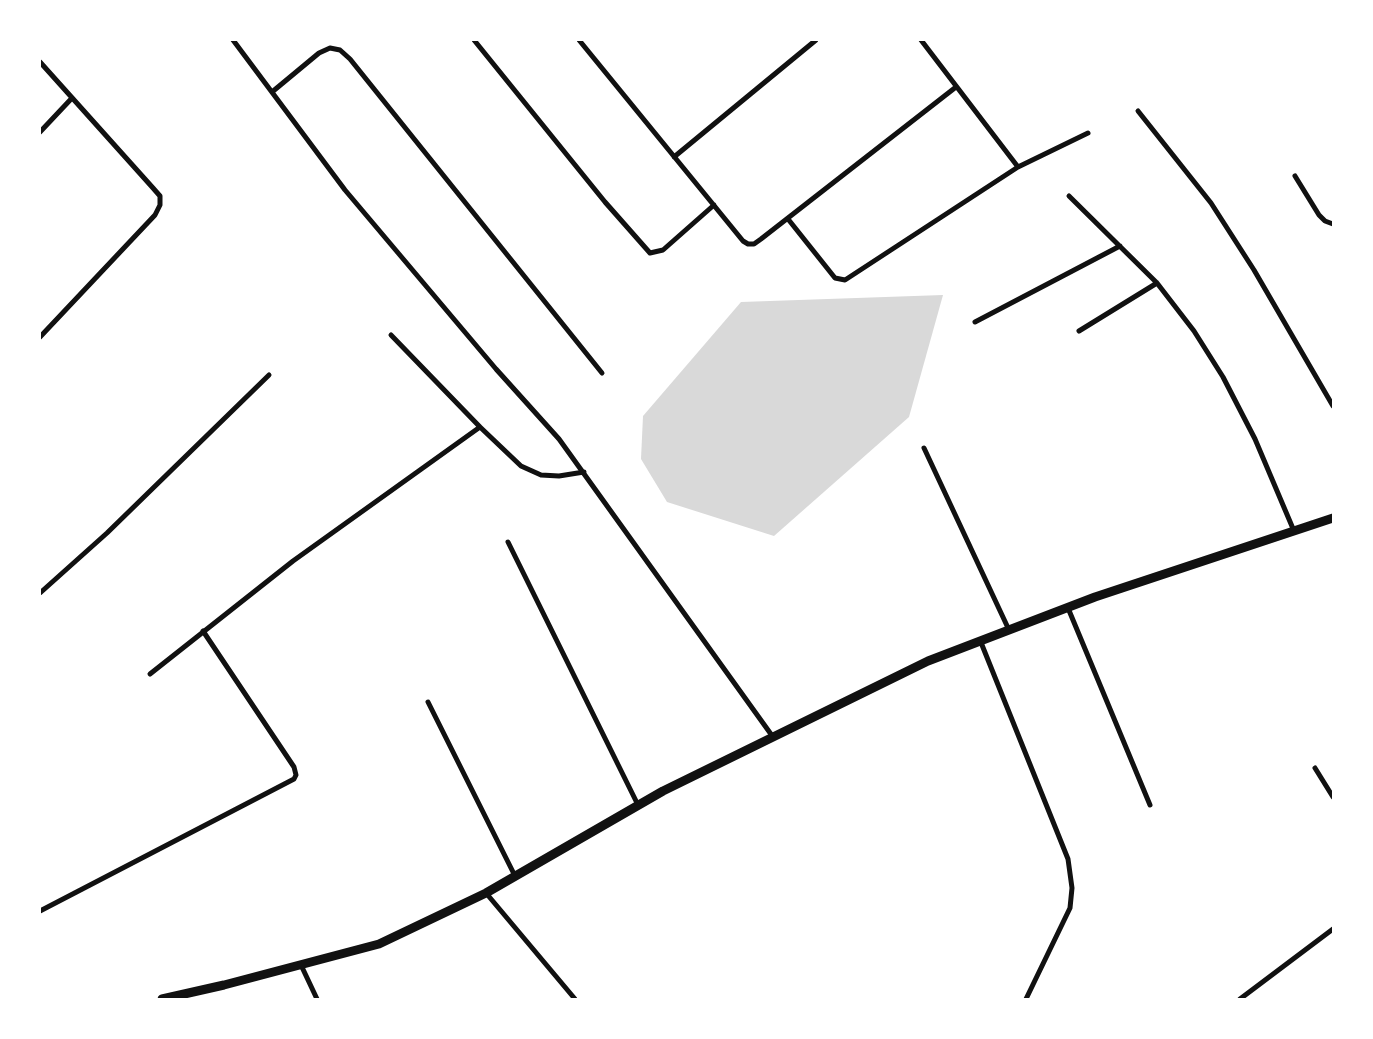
<!DOCTYPE html>
<style>
body{margin:0}
#map{position:relative;width:1373px;height:1039px;overflow:hidden;background:#fff;font-family:Montserrat,sans-serif}
canvas{display:block}
.frame{position:absolute;inset:0;border:41px solid #fff;pointer-events:none}
</style>
<div id="map">
<canvas width="1373" height="1039"></canvas>
<div class="frame"></div>
</div>
<script>
const context = document.querySelector('canvas').getContext('2d');
context.lineJoin = 'round';
function fill(path, color) { context.fillStyle = color; context.fill(path, 'evenodd'); }
const shape = rows => new Path2D(rows.map(r => 'M' + r).join(''));
function trace(path, color, width, dash) { context.strokeStyle = color; context.lineWidth = width; context.lineCap = dash ? 'butt' : 'round'; context.setLineDash(dash || []); context.stroke(path); }
fill(shape([
 [943,295,909,417,774,536,667,502,641,459,643,416,741,302]
]), '#d9d9d9');
trace(shape([
 [233,40,345,190,496,369,559,439,773,737],
 [474,40,605,202,650,253,663,250,714,205],
 [579,40,743,241,748,244,754,244,761,239,956,87],
 [921,40,1018,167],
 [40,62,153,188,160,196,160,205,155,215,40,337],
 [272,92,319,53,330,48,340,50,350,59,602,373],
 [1138,111,1211,203,1254,270,1333,406],
 [40,132,72,98],
 [674,157,816,40],
 [1295,176,1319,215,1325,221,1333,224],
 [1069,196,1157,283,1194,331,1223,377,1255,439,1294,531],
 [788,219,835,278,845,280,1018,167,1088,133],
 [975,322,1120,246],
 [1079,331,1157,283],
 [391,335,480,427],
 [924,448,1009,630],
 [508,542,638,805],
 [40,593,107,533,269,375],
 [1068,608,1150,805],
 [980,640,1068,859,1072,888,1070,908,1026,999],
 [150,674,293,561,480,427,521,466,541,475,559,476,584,472],
 [428,702,515,876],
 [1315,768,1333,797],
 [486,893,575,999],
 [40,911,294,779,296,775,294,767,203,631],
 [301,965,317,999],
 [1240,999,1333,929]
]), '#111', 5);
trace(shape([
 [162,999,224,985,379,944,486,893,663,791,928,661,1095,597,1333,518]
]), '#111', 9);
</script>
